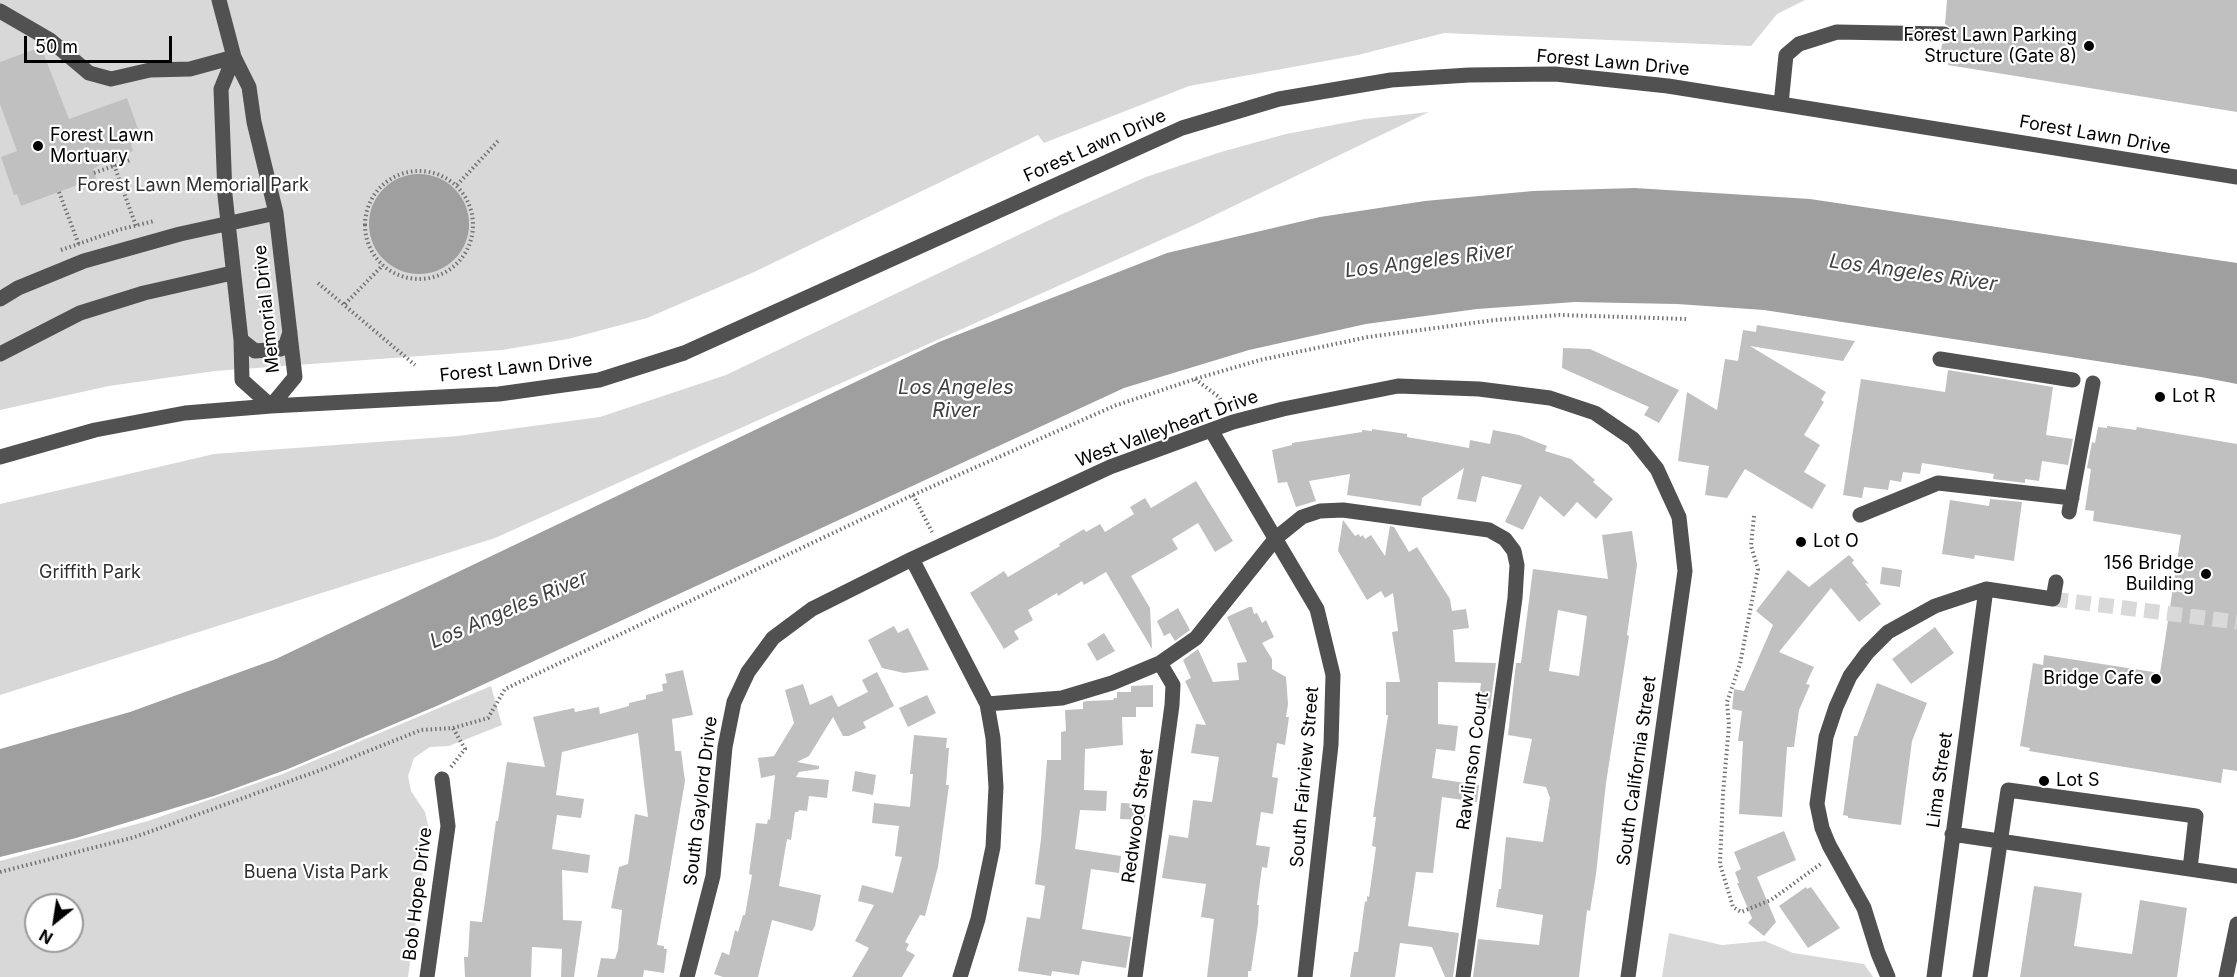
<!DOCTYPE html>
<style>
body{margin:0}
#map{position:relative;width:2237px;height:977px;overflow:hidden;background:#fff;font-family:Inter,sans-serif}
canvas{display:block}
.north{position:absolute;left:24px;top:893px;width:60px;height:60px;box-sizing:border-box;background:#fff;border:2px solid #999;border-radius:50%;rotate:210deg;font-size:16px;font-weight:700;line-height:24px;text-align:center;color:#000}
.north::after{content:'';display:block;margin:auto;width:21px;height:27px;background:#000;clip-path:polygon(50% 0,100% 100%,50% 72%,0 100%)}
.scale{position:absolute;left:24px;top:36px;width:148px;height:27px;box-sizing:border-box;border:3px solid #000;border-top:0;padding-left:8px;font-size:18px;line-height:21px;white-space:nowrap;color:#000;-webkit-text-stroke:4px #fff;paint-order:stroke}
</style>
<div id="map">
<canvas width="2237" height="977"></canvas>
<div class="north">N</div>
<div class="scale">50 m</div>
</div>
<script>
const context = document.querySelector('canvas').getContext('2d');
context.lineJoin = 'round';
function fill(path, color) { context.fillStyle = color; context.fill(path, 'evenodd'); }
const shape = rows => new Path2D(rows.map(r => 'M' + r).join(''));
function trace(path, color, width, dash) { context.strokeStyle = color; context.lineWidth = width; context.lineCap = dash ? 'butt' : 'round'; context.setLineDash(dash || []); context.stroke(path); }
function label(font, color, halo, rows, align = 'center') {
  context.font = font + ' Inter,sans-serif'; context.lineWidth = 4.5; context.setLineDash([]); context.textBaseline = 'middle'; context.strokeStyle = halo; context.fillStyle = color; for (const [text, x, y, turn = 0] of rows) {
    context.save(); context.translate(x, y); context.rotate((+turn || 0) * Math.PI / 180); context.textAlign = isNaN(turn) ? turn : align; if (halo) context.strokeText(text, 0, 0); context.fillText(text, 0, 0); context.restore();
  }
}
fill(shape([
 [0,0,1805,0,1777,14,1751,46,1444,33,1358,55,1189,86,1044,143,1038,135,752,273,647,318,568,339,502,350,215,371,109,386,0,410],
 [1429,112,1192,226,495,538,0,695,0,504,214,454,458,436,600,417,726,375,1060,215,1146,177,1221,152,1286,134,1365,119],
 [491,686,502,725,449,746,430,747,414,758,408,776,411,791,425,812,429,829,408,977,0,977,0,861,148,821,280,775],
 [36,905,72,905,72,941,36,941],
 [1669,933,1722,945,1765,941,1793,953,1864,964,1873,977,1662,977]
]), '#d8d8d8');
fill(shape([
 '369 224a50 50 0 1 1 100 0a50 50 0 1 1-100 0Z',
 [1635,188,1810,199,2237,263,2237,384,2201,377,1764,310,1677,304,1575,302,1477,309,1366,324,1249,350,1124,388,439,705,288,769,214,796,76,838,0,857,0,749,130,712,276,659,939,342,1167,253,1320,217,1425,201,1533,191]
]), '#9f9f9f');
fill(shape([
 [1947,0,2237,0,2237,112,1948,65,1949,61,1940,58,1942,44,1949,42,1954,35,1952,29,1945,24],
 [41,47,69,119,127,98,142,140,131,144,133,151,122,157,112,158,93,169,96,178,21,206,17,194,14,195,1,157,17,151,0,104,0,62],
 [1757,325,1855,341,1843,361,1750,346,1826,392,1821,400,1824,402,1804,435,1820,445,1804,472,1826,485,1812,509,1745,469,1727,498,1705,495,1709,466,1678,461,1687,392,1717,410,1725,359,1738,361,1743,330,1756,332],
 [1563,348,1590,349,1679,390,1659,423,1644,415,1649,407,1562,368],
 [1948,370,2053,387,2046,435,2073,439,2068,465,2042,461,2039,481,2025,479,2025,483,1993,479,1994,474,1922,463,1920,474,1903,472,1901,482,1890,480,1888,490,1864,487,1862,498,1843,495,1861,379,1945,392],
 [2107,426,2136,430,2137,427,2237,444,2237,771,2223,769,2221,783,2029,751,2030,748,2020,746,2033,663,2043,665,2044,655,2160,673,2181,535,2093,521,2094,511,2085,510,2091,469,2087,468,2092,442,2095,443,2098,427,2107,428],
 [1372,429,1407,434,1407,437,1469,448,1470,440,1490,444,1493,430,1519,435,1547,446,1545,451,1571,459,1595,480,1593,482,1613,499,1596,519,1577,502,1564,517,1540,496,1523,530,1505,522,1522,485,1482,476,1476,502,1457,499,1464,468,1422,498,1421,506,1347,495,1350,474,1309,481,1316,501,1296,507,1287,482,1278,483,1272,450,1292,445,1292,443,1362,432,1362,430,1372,431],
 [1196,481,1233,541,1215,552,1198,523,1172,539,1178,549,1131,576,1150,608,1152,649,1106,572,1084,585,1082,581,1058,596,1057,593,1028,610,1033,620,1014,631,1019,639,1004,649,970,593,1004,571,1008,577,1060,546,1059,544,1084,529,1086,532,1100,524,1105,532,1134,514,1130,507,1145,498,1151,508],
 [1990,499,2022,502,2014,561,1975,555,1974,559,1942,554,1950,500,1989,506],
 [1343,520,1355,536,1359,534,1360,537,1363,535,1365,539,1371,535,1385,556,1390,526,1394,527,1409,552,1417,547,1450,599,1452,611,1466,609,1469,628,1453,630,1455,662,1496,663,1490,709,1478,707,1481,683,1438,682,1438,724,1458,726,1455,751,1436,749,1432,778,1479,785,1477,802,1442,797,1433,873,1416,872,1408,926,1459,933,1453,977,1445,977,1432,947,1400,943,1395,977,1350,977,1354,952,1358,952,1365,901,1367,902,1367,896,1369,897,1376,847,1372,846,1376,817,1373,817,1388,715,1386,715,1386,682,1400,682,1392,632,1398,631,1393,593,1385,598,1381,591,1367,600,1338,551],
 [1632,531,1637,565,1627,635,1629,636,1606,783,1596,874,1590,911,1587,910,1579,977,1473,977,1478,939,1539,945,1543,915,1496,907,1499,889,1501,889,1506,837,1543,842,1550,798,1546,787,1523,783,1532,739,1508,735,1516,663,1521,663,1533,569,1608,579,1602,535],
 [1558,610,1587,616,1579,676,1549,671],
 [1849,555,1854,560,1852,563,1869,584,1865,583,1881,604,1859,622,1831,588,1779,652,1814,667,1806,684,1810,685,1799,710,1794,747,1787,747,1782,817,1739,814,1743,741,1738,741,1742,711,1732,709,1734,689,1744,691,1773,625,1756,611,1788,570,1809,587],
 [1882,567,1902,570,1900,587,1880,584],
 [1249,607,1252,607,1254,614,1257,613,1262,623,1266,620,1274,637,1262,643,1272,659,1272,669,1286,677,1288,704,1286,717,1289,717,1285,745,1277,743,1272,777,1278,778,1273,814,1261,812,1256,845,1270,847,1267,868,1262,867,1257,905,1259,905,1258,924,1251,971,1248,971,1248,977,1207,977,1214,919,1201,917,1206,884,1162,878,1169,835,1188,838,1193,800,1212,802,1219,757,1191,753,1196,724,1206,725,1185,681,1191,678,1183,660,1198,649,1213,682,1239,680,1237,663,1247,662,1227,617],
 [1178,608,1190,630,1175,641,1170,633,1164,636,1157,621],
 [894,626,898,633,908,628,929,670,904,673,882,668,868,640],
 [1935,627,1954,653,1911,684,1892,659],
 [1104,633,1115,651,1097,661,1087,644],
 [683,670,693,715,672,719,675,751,681,751,685,781,657,945,664,946,664,949,667,949,664,973,644,970,643,977,597,977,601,958,615,959,618,950,622,910,611,908,619,867,628,864,635,814,648,817,638,733,562,752,556,795,584,799,581,818,557,815,552,849,590,855,588,873,562,870,563,920,582,921,574,977,561,977,562,949,532,947,531,977,465,977,464,957,468,957,470,921,482,922,496,821,498,821,507,762,545,767,533,717,574,708,575,712,599,707,600,714,629,706,629,703,646,699,646,695,663,691,662,684,667,683,665,674],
 [877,672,894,706,863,722,866,728,849,736,843,736,833,717,809,756,797,762,819,766,819,769,799,772,796,777,829,780,827,798,809,796,807,811,799,810,798,812,795,812,791,840,787,839,779,886,821,895,815,926,812,931,772,920,758,977,723,977,714,974,722,952,729,955,735,930,738,932,743,915,745,915,752,875,749,874,756,823,767,824,768,819,770,820,775,775,761,778,758,758,774,756,794,723,785,690,803,684,810,705,832,695,838,707,868,692,862,680],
 [1877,683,1927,703,1912,741,1901,825,1848,818,1848,816,1843,815,1854,736,1857,736],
 [1153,685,1153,707,1136,707,1136,717,1122,717,1123,745,1085,749,1084,790,1107,791,1106,811,1080,810,1075,849,1121,856,1119,873,1091,869,1082,929,1131,937,1126,968,1082,961,1079,975,1052,971,1051,976,1018,971,1027,917,1040,919,1045,886,1035,884,1041,839,1047,760,1061,760,1061,732,1066,731,1065,710,1083,709,1083,702,1087,701,1113,700,1114,698,1117,698,1117,692,1131,692,1131,686],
 [927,695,936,713,908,727,899,708],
 [914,735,947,738,946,748,949,748,946,785,949,785,938,867,925,916,920,915,905,942,909,944,906,950,915,955,902,977,852,977,869,948,855,941,874,905,858,901,862,885,893,893,902,857,895,856,899,826,872,823,874,803,910,807,913,774,910,774],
 [855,771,876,775,873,795,852,791],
 [1121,803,1146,804,1145,820,1120,819],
 [1784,831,1796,860,1757,877,1776,922,1764,936,1748,923,1752,918,1737,883,1739,883,1735,872,1741,869,1734,852],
 [2034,886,2082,893,2074,946,2132,954,2140,900,2187,908,2177,977,2020,977],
 [1806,887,1807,889,1811,887,1840,928,1808,948,1779,906]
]), '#c0c0c0');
trace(shape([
 [2053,599,2237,622]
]), '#d9d9d9', 15, [15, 8]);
trace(shape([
 [114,165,136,226],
 '365 225a54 54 0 1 1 108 0a54 54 0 1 1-108 0Z',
 [94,173,130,160],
 [457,185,499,140],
 [59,192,79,245],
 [61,250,118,230,154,221],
 [318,283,415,365],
 [345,304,383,265],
 [1195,379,1219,397,1226,408],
 [913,495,932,532],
 [1754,516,1751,546,1758,569,1740,664,1727,702,1729,725,1723,794,1720,864,1733,907,1741,912,1771,900,1822,863],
 [451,767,465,749,453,728],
 [0,872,135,837,318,771,421,730,453,728,488,718,505,689,913,495,1114,406,1195,379,1260,360,1368,337,1495,320,1560,315,1687,319]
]), '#737373', 4, [1.5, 3]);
trace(shape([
 [219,0,234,57,249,87,254,122,276,213,295,377,271,406],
 [0,11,50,40,89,73,111,79,150,70,190,69,234,57],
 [234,57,221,89,225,195,241,340,242,380,271,406],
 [1781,104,1786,55,1799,44,1837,32,1944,34],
 [0,299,18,288,84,261,180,234,276,213],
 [241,340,255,351,281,349,286,344,290,332],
 [0,354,80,313,144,293,232,273],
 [1940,359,2073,380],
 [1211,430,1317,609,1333,675,1331,745,1305,977],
 [0,457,95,430,185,413,271,406,499,394,599,380,684,353,1182,128,1279,99,1391,80,1469,75,1555,74,1668,86,2237,177],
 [2069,512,2093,383],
 [1860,515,1938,483,2072,498],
 [912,559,987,704,993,738,996,787,993,847,978,919,960,977],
 [987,704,1062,698,1112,683,1160,663,1196,638,1276,538,1302,517,1320,511,1343,510,1489,530,1505,539,1514,551,1517,565,1515,598,1463,977],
 [1952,834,2237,876],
 [427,977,448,826,442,779],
 [687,977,713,876,725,747,734,702,748,672,773,638,812,609,912,559,1110,467,1233,422,1283,409,1398,386,1479,389,1550,398,1595,413,1633,439,1657,469,1679,517,1685,571,1628,977],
 [1135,977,1172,705,1173,685,1160,663],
 [1888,977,1878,953,1864,908,1829,845,1822,828,1817,804,1826,737,1836,707,1850,676,1867,653,1888,632,1935,606,1986,589,2053,599,2056,582],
 [1934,977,1986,589],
 [1980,977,2008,790,2196,816,2190,869],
 [2226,977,2237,924]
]), '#515151', 15);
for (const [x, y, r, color] of [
 [2089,46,6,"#000"],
 [38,146,6,"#000"],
 [2160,397,6,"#000"],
 [1801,542,6,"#000"],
 [2206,574,6,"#000"],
 [2156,679,6,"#000"],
 [2044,781,6,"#000"]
]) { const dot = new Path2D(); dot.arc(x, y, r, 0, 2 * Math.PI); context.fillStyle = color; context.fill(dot); trace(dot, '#fff', 2); }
label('18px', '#000', '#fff', [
 ["Forest Lawn Parking",2077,36,"right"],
 ["Structure (Gate 8)",2077,57,"right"],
 ["Forest Lawn",50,136],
 ["Mortuary",50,157],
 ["Lot R",2172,397],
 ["Lot O",1813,542],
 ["156 Bridge",2194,564,"right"],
 ["Building",2194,585,"right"],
 ["Bridge Cafe",2144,679,"right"],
 ["Lot S",2056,781]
], 'left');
label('18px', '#000', '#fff', [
 ["Forest Lawn Drive",1613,63,5],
 ["Forest Lawn Drive",2095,135,10],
 ["Forest Lawn Drive",1095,146,-24],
 ["Memorial Drive",267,309,-96],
 ["Forest Lawn Drive",516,368,-6],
 ["West Valleyheart Drive",1167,429,-20],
 ["Rawlinson Court",1473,761,-82],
 ["South California Street",1637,771,-82],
 ["South Fairview Street",1305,777,-85],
 ["Lima Street",1940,780,-82],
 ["South Gaylord Drive",701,801,-83],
 ["Redwood Street",1138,816,-82],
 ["Bob Hope Drive",418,894,-83]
]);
label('18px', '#2f2f2f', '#fff', [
 ["Forest Lawn Memorial Park",193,186],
 ["Griffith Park",90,573],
 ["Buena Vista Park",316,873]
]);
label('italic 20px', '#404040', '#fff', [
 ["Los Angeles River",1429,261,-7],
 ["Los Angeles River",1913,273,8],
 ["Los Angeles",956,388],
 ["River",956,411],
 ["Los Angeles River",509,610,-23]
]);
</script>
